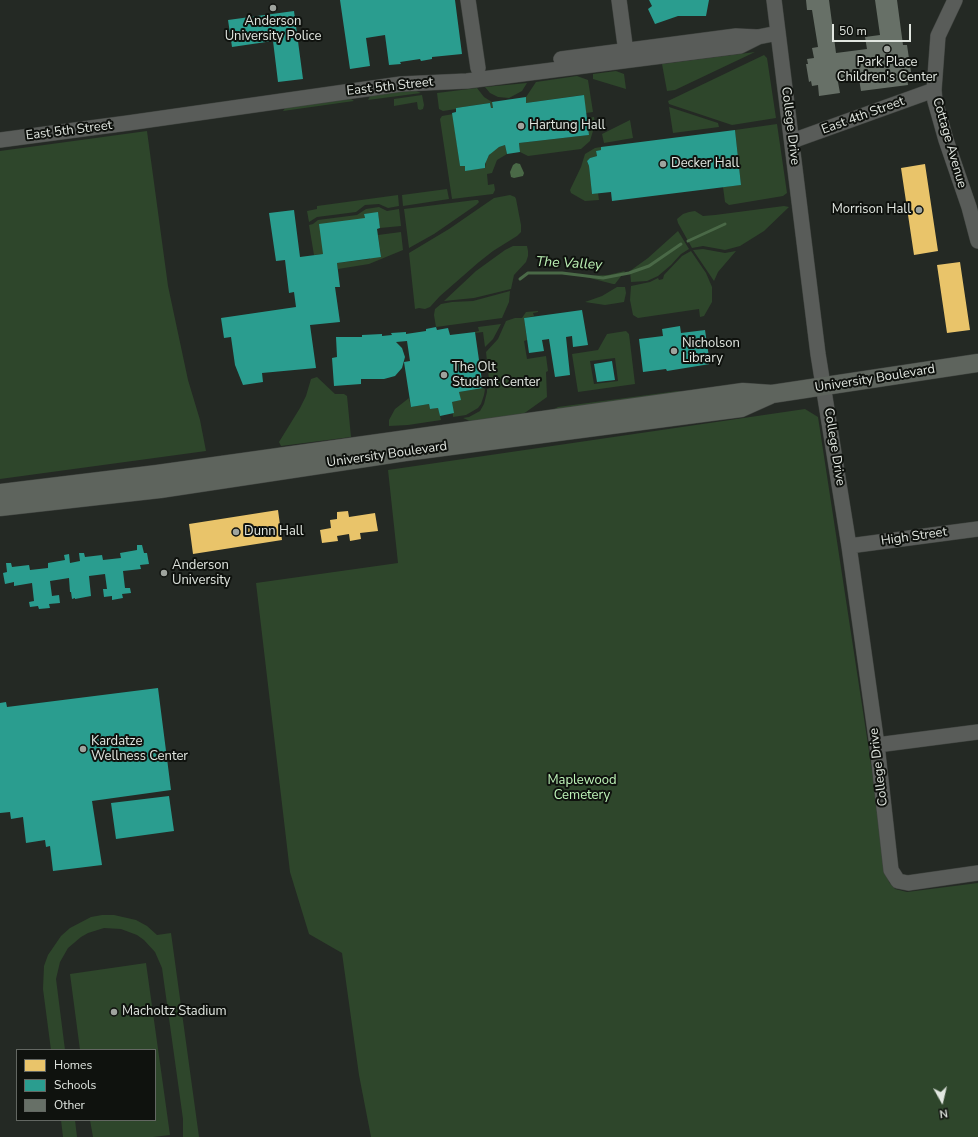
<!DOCTYPE html>
<style>
body{margin:0}
#map{position:relative;width:978px;height:1137px;overflow:hidden;background:#242924;font-family:"Nunito Sans",sans-serif}
canvas{display:block}
.legend{position:absolute;left:16px;top:1049px;width:140px;height:72px;box-sizing:border-box;background:#0f120e;border:1px solid #636762;margin:0;padding:5px 7px;list-style:none;font-size:12px;color:#e1e6e0}
.legend li{display:flex;align-items:center;gap:8px;height:20px}
.legend b{width:20px;border:1px solid #636762}
.north{position:absolute;left:922px;top:1081px;width:40px;height:40px;-webkit-text-stroke:3px #0f120e;paint-order:stroke;rotate:172deg;font-size:11px;font-weight:700;line-height:16px;text-align:center;color:#e1e6e0}
.north::after{content:'';display:block;margin:auto;width:14px;height:18px;background:#e1e6e0;clip-path:polygon(50% 0,100% 100%,50% 72%,0 100%)}
.scale{position:absolute;left:832px;top:24px;width:79px;height:18px;box-sizing:border-box;border:2px solid #e1e6e0;border-top:0;padding-left:5px;font-size:12px;line-height:14px;white-space:nowrap;color:#e1e6e0;-webkit-text-stroke:3px #0f120e;paint-order:stroke}
</style>
<div id="map">
<canvas width="978" height="1137"></canvas>
<ul class="legend">
<li><b style="height:11px;background:#e9c46a"></b>Homes</li>
<li><b style="height:11px;background:#2a9d8f"></b>Schools</li>
<li><b style="height:11px;background:#677067"></b>Other</li>
</ul>
<div class="north">N</div>
<div class="scale">50 m</div>
</div>
<script>
const context = document.querySelector('canvas').getContext('2d');
context.lineJoin = 'round';
function fill(path, color) { context.fillStyle = color; context.fill(path, 'evenodd'); }
const shape = rows => new Path2D(rows.map(r => 'M' + r).join(''));
function trace(path, color, width, dash) { context.strokeStyle = color; context.lineWidth = width; context.lineCap = dash ? 'butt' : 'round'; context.setLineDash(dash || []); context.stroke(path); }
function label(font, color, halo, rows, align = 'center') {
  context.font = font + ' "Nunito Sans",sans-serif'; context.lineWidth = 4; context.setLineDash([]); context.textBaseline = 'middle'; context.strokeStyle = halo; context.fillStyle = color; for (const [text, x, y, turn = 0] of rows) {
    context.save(); context.translate(x, y); context.rotate((+turn || 0) * Math.PI / 180); context.textAlign = isNaN(turn) ? turn : align; if (halo) context.strokeText(text, 0, 0); context.fillText(text, 0, 0); context.restore();
  }
}
fill(shape([
 [755,52,675,90,667,91,662,64],
 [764,55,767,58,776,118,732,125,669,104,668,101],
 [616,71,624,74,626,89,593,79,593,74],
 [577,76,588,80,593,112,586,113,583,95,526,103,526,97,536,82],
 [527,83,522,91,509,98,498,97,490,93,485,87],
 [477,88,484,97,492,102,493,108,491,108,490,103,456,108,456,109,443,111,439,109,437,93],
 [414,90,421,93,368,100,370,96,374,95],
 [422,95,424,105,423,109,420,110,418,109,417,102,394,106,394,99],
 [346,99,351,99,354,101,283,111,286,107],
 [669,107,718,123,719,127,673,133],
 [453,114,460,166,465,166,466,170,485,168,486,161,491,152,499,147,505,145,507,154,497,160,492,173,487,174,488,185,494,184,495,190,493,194,452,199,440,119,442,116],
 [594,117,595,124,590,141,581,149,528,156,520,152,519,143,589,135,587,118],
 [630,120,633,138,604,143,602,134],
 [777,124,787,193,783,196,729,205,725,202,723,187,741,185,735,130],
 [147,131,168,286,188,380,200,420,206,451,0,479,0,151],
 [601,147,601,150,596,151,597,156,590,158,587,161,589,166,592,194,598,193,599,200,585,201,571,193,570,190,581,167,585,154,595,148],
 [447,189,449,199,403,206,402,195],
 [398,195,399,206,388,208,379,204,365,205,356,212,317,217,309,222,307,211,317,209,317,206],
 [510,195,515,197,516,199,521,225,521,232,517,236,493,251,479,262,440,296,430,307,425,309,419,308,415,309,409,253,449,229,494,198],
 [475,200,478,200,479,202,476,205,434,234,409,248,404,209],
 [784,206,789,207,764,231,740,246,725,250,703,246,692,248,678,223,677,219,683,214,689,212,695,211,703,216,715,215],
 [379,207,387,211,399,209,401,226,380,228,378,213,364,214,365,218,323,254,314,255,309,225,313,224,318,220,357,215,366,209],
 [678,231,689,249,681,254,671,265,658,276,647,281,631,282,630,271,648,258],
 [401,232,403,250,369,264,338,269,337,263,370,259,370,258,381,256,378,235],
 [513,246,527,246,528,251,528,256,526,262,514,275,511,289,474,298,444,301,476,271,505,250],
 [703,249,725,253,736,251,718,272,714,281,693,250],
 [691,251,706,273,712,287,712,302,704,316,700,317,699,309,638,318,633,315,630,300,631,286,650,282,658,278,659,280,663,279,664,275,682,256],
 [625,271,615,284,613,284,582,276,608,275],
 [617,287,625,287,626,293,624,302,605,305,585,302,602,296],
 [510,291,509,302,502,318,436,327,434,315,435,309,441,304,452,302,473,301],
 [538,311,538,312,533,313,534,316,524,318,527,340,524,341,527,359,546,356,548,371,546,372,547,397,526,412,521,415,470,421,463,418,469,417,480,411,484,404,487,392,487,389,490,388,486,352,498,339,506,321,515,318,522,318,526,312],
 [501,324,493,339,485,347,483,332,475,333,475,332,479,331,478,327],
 [626,331,629,334,635,384,578,392,572,354,598,350,607,334],
 [615,358,618,381,594,384,590,361],
 [317,377,335,394,344,394,347,396,351,437,281,446,279,442,300,408,306,396,311,379],
 [483,388,485,389,484,395,481,404,478,408,466,415,453,417,452,402,460,400,459,392],
 [678,391,686,391,692,394,549,412,558,407],
 [409,398,411,407,429,404,430,409,438,408,441,420,408,425,389,426,389,420,395,409],
 [805,409,818,417,889,882,895,889,907,892,978,883,978,1137,371,1137,359,1075,342,953,309,934,290,872,256,583,398,563,388,470],
 [102,915,114,915,136,920,147,926,157,935,171,933,199,1137,183,1137,183,1119,162,968,155,952,144,940,137,935,121,929,104,928,88,933,81,937,68,948,60,962,56,979,65,1050,51,1050,43,989,44,966,48,955,61,936,70,928,91,917],
 [146,963,170,1135,153,1137,93,1137,90,1120,155,1120,155,1050,80,1050,70,974],
 [61,1120,75,1120,77,1137,63,1137]
]), '#2e462b');
fill(shape([
 [516,163,520,164,524,173,523,176,514,178,511,177,510,172,513,165]
]), '#4a6947');
fill(shape([
 [925,164,938,251,914,255,901,168],
 [960,262,970,330,947,333,937,265],
 [278,510,282,540,193,554,189,524],
 [348,511,349,517,375,513,378,531,360,533,361,539,350,541,349,534,337,536,338,541,322,543,320,530,331,528,330,520,337,519,337,512]
]), '#e9c46a');
fill(shape([
 [340,0,455,0,462,54,432,57,432,59,421,61,420,59,400,62,401,64,389,65,385,35,366,38,370,66,350,69],
 [649,0,709,0,706,16,678,16,655,24,648,9,652,6],
 [294,11,303,79,278,82,273,41,232,47,228,20],
 [584,95,589,135,519,143,520,152,507,154,505,145,499,147,489,155,485,164,485,168,465,171,465,166,460,166,452,113,456,112,456,108,490,103,491,108,493,108,492,102,526,97,526,103],
 [735,130,741,185,612,201,611,192,592,194,589,166,587,161,590,158,597,156,596,151,601,150,601,147],
 [294,210,300,257,323,254,319,224,365,218,364,214,378,212,380,228,377,229,381,257,337,263,340,287,335,287,340,322,310,325,316,368,262,373,263,382,243,385,235,365,231,337,224,338,221,318,296,307,294,292,289,293,285,260,276,261,269,213],
 [582,310,588,345,573,347,572,336,566,337,570,375,555,377,549,339,542,340,544,351,529,353,524,318],
 [680,326,681,333,705,330,710,364,667,371,666,369,643,372,639,339,663,336,662,329],
 [436,327,437,330,448,328,450,335,475,332,483,388,459,392,461,400,452,402,454,413,440,416,438,408,430,409,429,404,411,407,404,362,410,361,407,341,396,342,402,348,405,357,402,368,395,376,384,379,361,379,361,384,334,386,332,358,337,357,336,337,362,337,362,335,382,334,382,336,392,335,391,333,406,332,406,334,426,331,426,329],
 [612,361,615,380,597,382,594,364],
 [137,545,142,545,144,553,147,553,149,564,140,565,141,569,123,571,125,588,130,588,131,593,122,594,123,598,112,600,112,596,104,597,103,589,107,589,105,574,89,576,91,596,75,599,75,598,72,599,71,592,70,592,69,578,50,581,52,596,59,595,60,603,49,604,50,608,39,609,38,606,30,607,29,602,34,601,32,583,14,586,14,582,5,584,3,573,7,572,6,563,11,563,12,567,29,565,30,570,48,568,48,563,65,560,64,555,69,554,70,563,80,561,79,553,84,553,85,557,102,555,103,560,121,558,120,553,137,550],
 [158,688,171,790,92,801,102,865,53,871,50,846,46,847,45,840,26,843,23,817,11,819,10,812,0,813,0,703,6,702,7,707],
 [169,796,174,831,116,839,111,803]
]), '#2a9d8f');
trace(shape([
 [688,241,725,224],
 [520,279,528,273,562,273,603,278,629,273,649,266,681,244]
]), '#4a6947', 3);
fill(shape([
 [806,0,829,0,836,53,867,49,865,37,880,35,875,0,897,0,903,45,907,45,911,72,906,72,908,85,861,91,859,79,838,82,840,93,819,96,818,85,812,86,811,81,809,82,806,64,808,64,807,59,814,58,812,48,818,47,812,10,807,10]
]), '#677067');
const minor = shape([
 [468,0,478,68],
 [619,0,627,60],
 [774,0,818,354,849,546,877,745,891,870,898,881,908,883,978,873],
 [955,0,938,36,934,90,935,101,946,140,969,207,978,241],
 [561,59,736,36,757,37],
 [0,140,128,123,401,84,467,81,740,46,758,37,778,33],
 [792,141,934,90],
 [849,546,978,529],
 [877,745,978,732]
]);
const major = shape([
 [0,493,157,474,743,392,772,394,978,363],
 [0,507,160,489,405,452,741,408,770,395]
]);
trace(minor, '#404440', 16);
trace(major, '#404440', 19);
trace(minor, '#595c59', 15);
trace(major, '#5e645d', 18);
for (const [x, y, r, color] of [
 [273,8,4,"#9fa49e"],
 [887,49,4,"#9fa49e"],
 [521,126,4,"#9fa49e"],
 [663,164,4,"#9fa49e"],
 [919,210,4,"#9fa49e"],
 [674,351,4,"#9fa49e"],
 [444,375,4,"#9fa49e"],
 [236,532,4,"#9fa49e"],
 [164,573,4,"#9fa49e"],
 [83,749,4,"#9fa49e"],
 [114,1012,4,"#9fa49e"]
]) { const dot = new Path2D(); dot.arc(x, y, r, 0, 2 * Math.PI); context.fillStyle = color; context.fill(dot); trace(dot, '#0f120e', 1.5); }
label('13px', '#e1e6e0', '#0f120e', [
 ["Anderson",273,22,"center"],
 ["University Police",273,37,"center"],
 ["Park Place",887,63,"center"],
 ["Children's Center",887,78,"center"],
 ["Hartung Hall",529,126],
 ["Decker Hall",671,164],
 ["Morrison Hall",911,210,"right"],
 ["Nicholson",682,344],
 ["Library",682,359],
 ["The Olt",452,368],
 ["Student Center",452,383],
 ["Dunn Hall",244,532],
 ["Anderson",172,566],
 ["University",172,581],
 ["Kardatze",91,742],
 ["Wellness Center",91,757],
 ["Macholtz Stadium",122,1012]
], 'left');
label('13px', '#e1e6e0', '#0f120e', [
 ["East 5th Street",390,87,-6],
 ["East 4th Street",863,116,-20],
 ["College Drive",790,126,83],
 ["East 5th Street",69,131,-7],
 ["Cottage Avenue",949,143,74],
 ["University Boulevard",875,379,-9],
 ["College Drive",834,447,81],
 ["University Boulevard",387,455,-8],
 ["High Street",914,537,-8],
 ["College Drive",879,767,-97]
]);
label('13px', '#bff5b9', '#0f120e', [
 ["Maplewood",582,781],
 ["Cemetery",582,796]
]);
label('italic 14px', '#bdf3b6', '#0f120e', [
 ["The Valley",569,264,3]
]);
</script>
